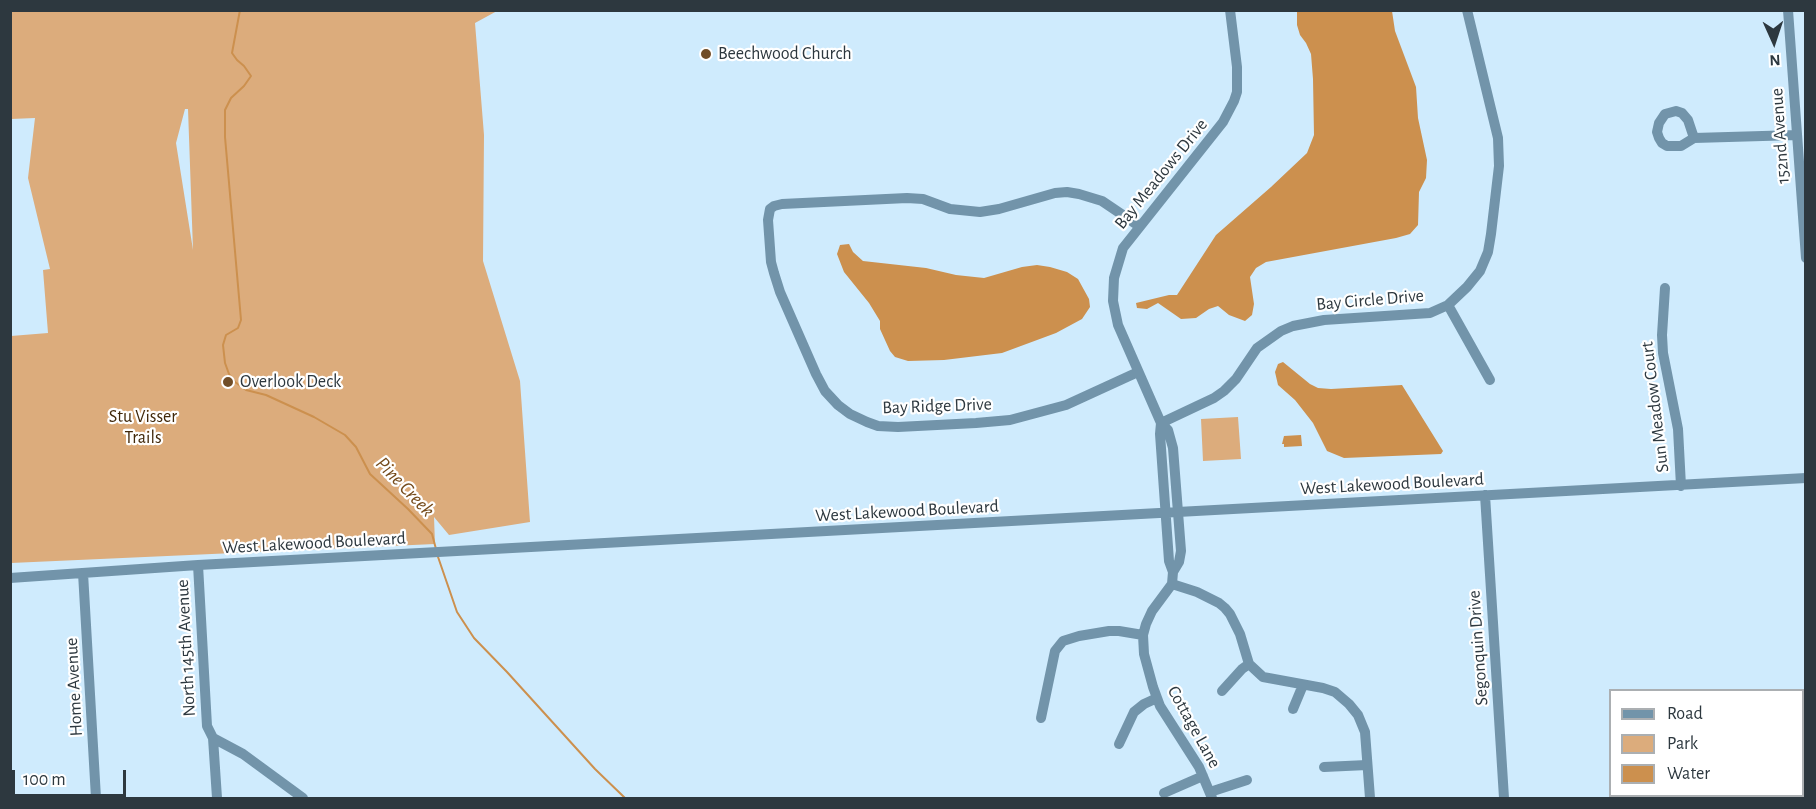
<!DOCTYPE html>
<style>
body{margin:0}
#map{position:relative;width:1816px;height:809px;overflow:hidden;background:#cfebfd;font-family:"Alegreya Sans",sans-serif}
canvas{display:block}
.frame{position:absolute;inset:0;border:12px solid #2d383f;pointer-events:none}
.legend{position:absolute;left:1609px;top:689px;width:195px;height:108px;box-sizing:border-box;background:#fff;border:2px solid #abafb2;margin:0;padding:8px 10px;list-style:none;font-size:18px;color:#2d383f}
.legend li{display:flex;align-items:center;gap:12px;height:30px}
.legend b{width:30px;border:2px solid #abafb2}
.north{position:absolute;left:1744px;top:12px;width:60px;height:60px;-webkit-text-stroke:4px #fff;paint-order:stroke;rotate:177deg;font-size:16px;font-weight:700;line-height:24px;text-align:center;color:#2d383f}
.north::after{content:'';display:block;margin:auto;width:21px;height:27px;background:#2d383f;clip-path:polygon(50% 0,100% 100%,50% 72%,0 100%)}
.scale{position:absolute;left:12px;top:770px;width:114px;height:27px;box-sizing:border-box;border:3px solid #2d383f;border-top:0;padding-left:8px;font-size:18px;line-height:21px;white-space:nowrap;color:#2d383f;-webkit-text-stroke:4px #fff;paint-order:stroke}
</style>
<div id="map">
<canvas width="1816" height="809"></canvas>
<div class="frame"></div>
<ul class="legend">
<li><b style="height:8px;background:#7294aa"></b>Road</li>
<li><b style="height:16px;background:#dcac7c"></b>Park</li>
<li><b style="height:16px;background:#cc904e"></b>Water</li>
</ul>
<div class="north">N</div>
<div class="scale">100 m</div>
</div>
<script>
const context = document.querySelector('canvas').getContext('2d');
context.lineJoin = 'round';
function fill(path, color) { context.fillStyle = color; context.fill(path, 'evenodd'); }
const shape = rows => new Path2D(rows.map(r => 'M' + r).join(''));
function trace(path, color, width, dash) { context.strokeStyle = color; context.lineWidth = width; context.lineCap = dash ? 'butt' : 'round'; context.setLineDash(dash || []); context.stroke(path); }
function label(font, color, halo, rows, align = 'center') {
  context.font = font + ' "Alegreya Sans",sans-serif'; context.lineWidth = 4.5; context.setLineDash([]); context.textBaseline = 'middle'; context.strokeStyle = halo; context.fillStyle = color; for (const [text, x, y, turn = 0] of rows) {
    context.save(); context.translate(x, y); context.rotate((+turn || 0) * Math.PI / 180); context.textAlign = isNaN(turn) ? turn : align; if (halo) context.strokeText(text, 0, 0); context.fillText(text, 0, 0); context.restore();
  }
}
fill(shape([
 [11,10,497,11,475,23,484,135,483,261,520,381,530,522,449,535,434,517,435,544,11,563,11,336,48,333,43,270,50,269,28,178,35,118,11,119],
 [185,109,188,109,193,250,176,143],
 [1238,417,1241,459,1203,461,1201,419]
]), '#dcac7c');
fill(shape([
 [1297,11,1392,11,1395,31,1416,87,1418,118,1427,160,1426,178,1419,192,1418,225,1410,234,1396,238,1266,262,1256,268,1250,277,1254,304,1252,315,1245,321,1229,315,1218,306,1209,309,1196,318,1181,319,1158,303,1147,309,1137,308,1136,303,1169,295,1177,295,1216,235,1271,187,1307,153,1314,135,1313,79,1311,54,1306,43,1300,35,1297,25],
 [849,244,853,252,863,261,926,268,956,275,984,278,1022,267,1037,265,1050,267,1067,272,1078,279,1089,299,1090,307,1082,319,1056,333,1002,353,944,360,908,361,895,357,890,351,880,329,880,321,869,303,844,272,837,254,840,245],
 [1283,362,1310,384,1318,388,1331,389,1402,385,1443,451,1441,454,1344,458,1327,451,1313,423,1295,400,1278,385,1275,372,1278,364],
 [1301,435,1302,446,1284,447,1284,444,1282,444,1284,436]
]), '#cc904e');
trace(shape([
 [240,10,232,53,237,60,244,66,251,76,244,86,231,98,225,110,225,137,241,320,238,328,226,335,223,345,225,363,229,374,235,382,246,390,266,395,314,417,345,435,356,447,370,474,408,509,432,534,436,549],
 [437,554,457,612,474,638,507,672,595,769,625,798]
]), '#cc904e', 2);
trace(shape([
 [1788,10,1806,258],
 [1694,138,1681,146,1667,146,1662,143,1659,138,1657,132,1659,123,1665,114,1676,111,1682,113,1688,120,1694,138,1797,135],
 [1665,288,1662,335,1663,353,1678,429,1681,486],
 [1448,305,1490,380],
 [1138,372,1066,405,1010,420,976,423,898,427,878,426,867,422,850,414,838,405,825,391,816,374,780,292,774,273,771,262,768,220,770,209,774,206,782,204,907,198,923,199,950,209,980,212,999,209,1055,193,1067,192,1079,194,1102,201,1139,226],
 [1161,423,1214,398,1224,391,1236,379,1257,348,1281,331,1293,326,1324,320,1430,313,1448,305,1467,287,1480,271,1488,252,1491,234,1499,166,1498,138,1467,10],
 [1161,423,1160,434,1169,561,1173,572,1172,584,1152,611,1146,624,1143,635,1144,654,1153,687,1160,706,1199,767,1212,798],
 [1485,495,1504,798],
 [198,565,207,726,213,738,217,798],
 [1173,572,1179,562,1181,551,1173,448,1168,430,1161,423,1118,325,1113,301,1114,278,1123,248,1223,122,1234,101,1237,92,1237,67,1230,10],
 [83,573,96,798],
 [10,578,198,565,1806,478],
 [1172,584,1197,592,1219,603,1225,608,1230,614,1240,634,1249,664,1263,677,1323,688,1335,692,1349,704,1358,715,1365,732,1370,798],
 [1222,691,1242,669,1249,664],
 [1293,709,1303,685],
 [1041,718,1055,651,1063,641,1079,636,1109,631,1119,631,1143,635],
 [213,738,243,754,303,798],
 [1119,744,1134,712,1144,704,1157,698],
 [1324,767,1367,765],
 [1210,792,1247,780],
 [1164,793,1203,776]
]), '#7294aa', 10);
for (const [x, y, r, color] of [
 [706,54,6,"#714d27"],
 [228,382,6,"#714d27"]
]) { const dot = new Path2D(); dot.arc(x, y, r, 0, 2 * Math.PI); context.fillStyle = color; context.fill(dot); trace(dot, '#fff', 2); }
label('18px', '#2d383f', '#fff', [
 ["Beechwood Church",718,54],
 ["Overlook Deck",240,382]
], 'left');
label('18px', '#2d383f', '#fff', [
 ["152nd Avenue",1780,136,-94],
 ["Bay Meadows Drive",1161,174,-51],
 ["Bay Circle Drive",1370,300,-5],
 ["Bay Ridge Drive",937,406,-2],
 ["Sun Meadow Court",1655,407,-97],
 ["West Lakewood Boulevard",1392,484,-3],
 ["West Lakewood Boulevard",907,511,-3],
 ["West Lakewood Boulevard",314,543,-3],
 ["North 145th Avenue",186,648,-93],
 ["Segonquin Drive",1478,648,-94],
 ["Home Avenue",74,687,-93],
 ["Cottage Lane",1194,727,61]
]);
label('18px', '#41280a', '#fff', [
 ["Stu Visser",143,417],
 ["Trails",143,438]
]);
label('italic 20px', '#754b1b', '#fff', [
 ["Pine Creek",405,487,46]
]);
</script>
